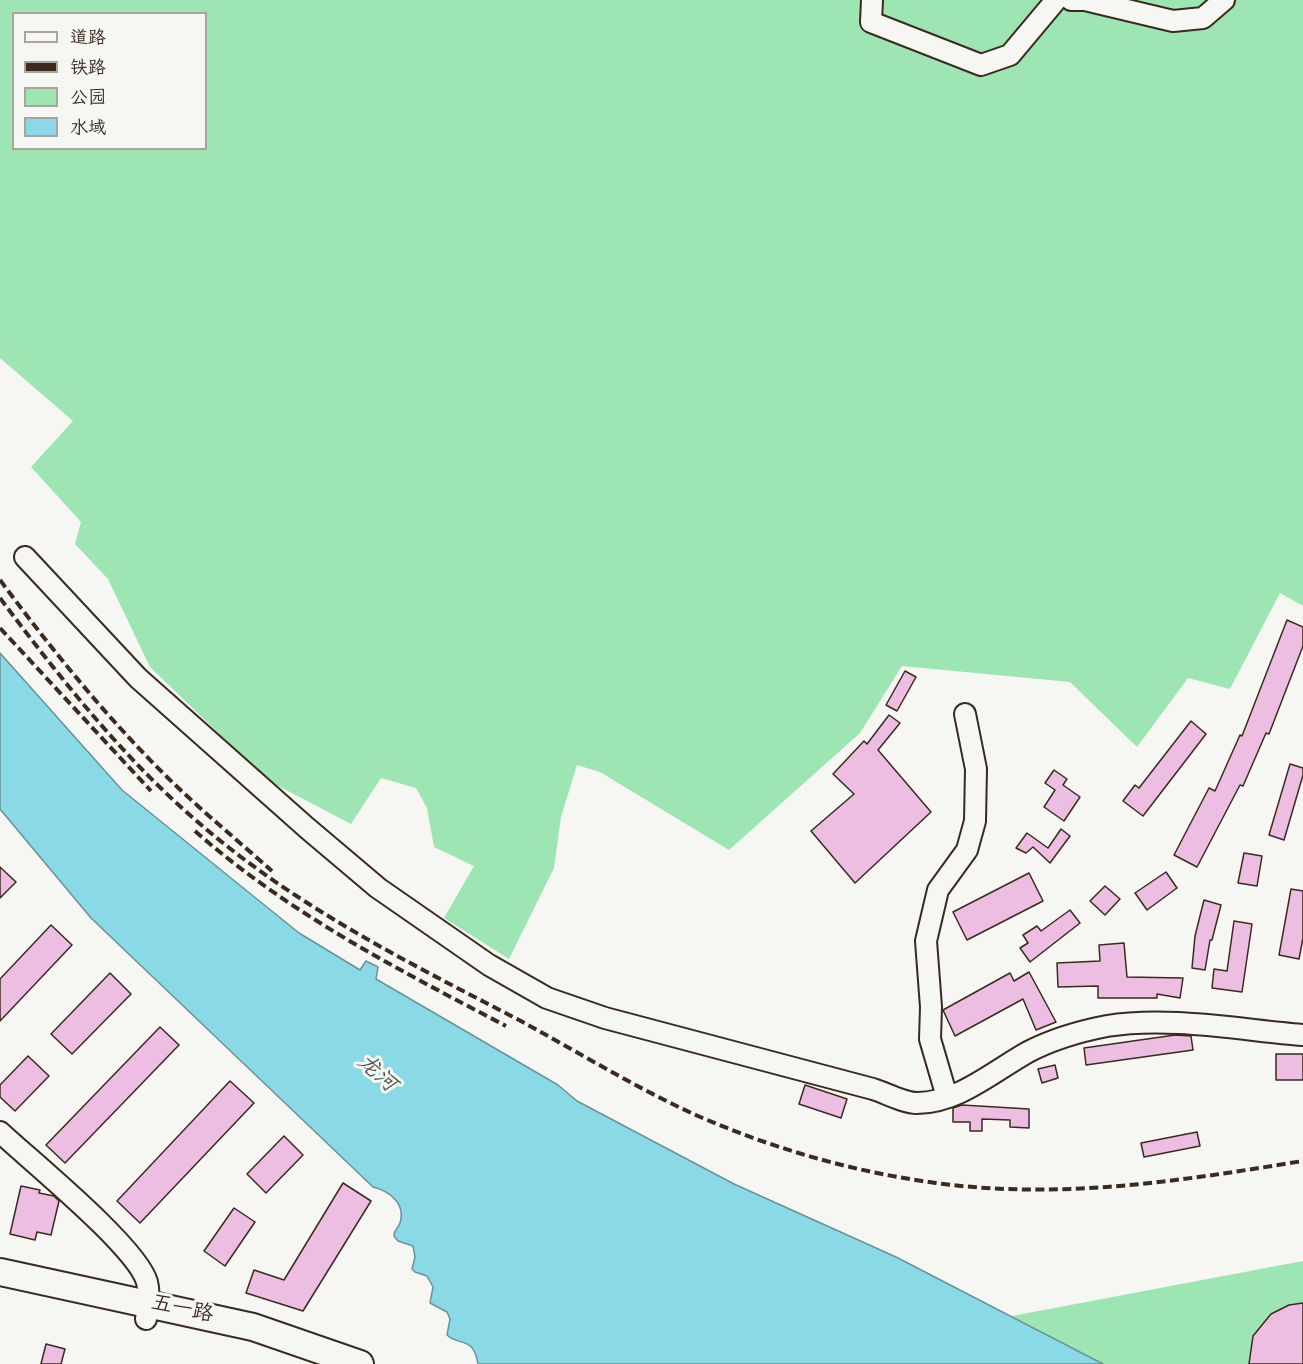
<!DOCTYPE html>
<meta charset="utf-8">
<style>
body{margin:0}
#map{position:relative;width:1303px;height:1364px;overflow:hidden;background:#f6f6f2;font-family:Mynerve,"LXGW WenKai TC",sans-serif}
canvas{display:block}
.legend{position:absolute;left:12px;top:12px;width:195px;height:138px;box-sizing:border-box;background:#f6f6f2;border:2px solid #aba49d;margin:0;padding:8px 10px;list-style:none;font-size:18px;color:#3b2a1e}
.legend li{display:flex;align-items:center;gap:12px;height:30px}
.legend b{width:30px;border:2px solid #aba49d}
</style>
<div id="map">
<canvas width="1303" height="1364"></canvas>
<ul class="legend">
<li><b style="height:8px;background:#f6f6f2"></b>道路</li>
<li><b style="height:8px;background:#3b2a1e"></b>铁路</li>
<li><b style="height:16px;background:#9de5b3"></b>公园</li>
<li><b style="height:16px;background:#89d9e6"></b>水域</li>
</ul>
</div>
<script>
const c = document.querySelector('canvas').getContext('2d');
c.lineJoin = 'round';
function fill(path, color) { c.fillStyle = color; c.fill(path, 'evenodd'); }
function trace(path, color, width, dash) { c.strokeStyle = color; c.lineWidth = width; c.lineCap = dash ? 'butt' : 'round'; c.setLineDash(dash || []); c.stroke(path); }
function drawText(font, color, halo, rows, align = 'center') {
  c.font = font + ' Mynerve,"LXGW WenKai TC",sans-serif'; c.lineWidth = 6; c.setLineDash([]); c.textBaseline = 'middle'; c.strokeStyle = halo; c.fillStyle = color; for (const [text, x, y, turn = 0] of rows) {
    c.save(); c.translate(x, y); c.rotate((+turn || 0) * Math.PI / 180); c.textAlign = isNaN(turn) ? turn : align; if (halo) c.strokeText(text, 0, 0); c.fillText(text, 0, 0); c.restore();
  }
}
fill(new Path2D(`
 M 0,0 L 1303,0 L 1303,606 L 1280,593 L 1230,689 L 1188,678 L 1137,747 L 1070,682 L 902,666 L 860,733 L 729,850 L 600,772 L 577,765 L 561,817 L 554,868 L 509,959 L 444,918 L 474,866 L 434,847 L 427,808 L 416,788 L 381,778 L 351,824 L 267,780 L 150,667 L 108,579 L 75,544 L 81,522 L 31,467 L 73,421 L 0,358 ZM 14,14 L 206,14 L 206,148 L 14,148 Z
 M 1303,1261 L 1303,1364 L 1103,1364 L 1012,1316 Z`), '#9de5b3');
const water = new Path2D(`
 M 0,653 L 122,790 L 299,933 L 360,970 L 366,961 L 378,967 L 376,979 L 558,1085 L 577,1101 L 734,1184 L 896,1257 L 1103,1364 L 478,1364 C 473,1335 460,1347 447,1335 L 450,1319 L 447,1312 L 430,1303 L 433,1287 L 427,1276 L 415,1272 L 412,1269 L 415,1257 L 413,1246 L 398,1241 L 394,1236 C 394,1229 398,1229 400,1223 C 406,1203 389,1191 373,1187 L 91,918 L 0,809 Z`);
fill(water, '#89d9e6');
trace(water, '#6a9396', 1.5);
const building = new Path2D(`
 M 1287,620 L 1303,627 L 1303,646 L 1269,734 L 1266,733 L 1243,786 L 1240,785 L 1197,867 L 1174,855 L 1209,788 L 1215,791 L 1240,735 L 1242,736 Z
 M 905,671 L 916,677 L 897,711 L 886,705 Z
 M 889,715 L 900,723 L 878,750 L 931,812 L 855,883 L 811,831 L 854,794 L 833,774 L 864,741 L 867,744 Z
 M 1191,721 L 1206,734 L 1143,816 L 1123,801 L 1135,785 L 1139,788 Z
 M 1290,764 L 1303,768 L 1303,775 L 1284,840 L 1269,835 Z
 M 1054,770 L 1067,779 L 1063,785 L 1080,797 L 1064,821 L 1044,807 L 1055,790 L 1045,783 Z
 M 1061,829 L 1070,836 L 1050,863 L 1033,847 L 1026,853 L 1016,848 L 1027,833 L 1048,848 Z
 M 1244,853 L 1262,856 L 1257,886 L 1238,883 Z
 M 0,867 L 16,882 L 0,898 Z
 M 1166,872 L 1177,888 L 1147,910 L 1135,893 Z
 M 1029,873 L 1043,901 L 967,940 L 953,912 Z
 M 1105,886 L 1120,899 L 1105,915 L 1090,901 Z
 M 1291,889 L 1303,891 L 1303,938 L 1299,959 L 1279,955 Z
 M 1204,900 L 1221,905 L 1212,940 L 1210,940 L 1205,970 L 1192,968 L 1195,936 Z
 M 1070,910 L 1080,923 L 1030,962 L 1020,948 L 1028,943 L 1023,935 L 1037,926 L 1041,931 Z
 M 1234,921 L 1252,924 L 1242,992 L 1212,988 L 1214,969 L 1227,971 Z
 M 51,925 L 72,945 L 0,1021 L 0,979 Z
 M 1124,943 L 1127,977 L 1183,978 L 1180,998 L 1157,994 L 1157,998 L 1098,998 L 1098,986 L 1058,987 L 1057,963 L 1100,961 L 1099,945 Z
 M 1029,972 L 1056,1022 L 1036,1030 L 1023,999 L 955,1036 L 943,1010 L 1010,973 L 1014,981 Z
 M 110,973 L 131,994 L 72,1054 L 51,1034 Z
 M 160,1027 L 179,1045 L 65,1163 L 46,1145 Z
 M 1175,1035 L 1191,1036 L 1193,1050 L 1086,1065 L 1084,1048 Z
 M 1276,1054 L 1303,1054 L 1303,1080 L 1276,1080 Z
 M 28,1056 L 49,1076 L 15,1111 L 0,1097 L 0,1085 Z
 M 1055,1065 L 1058,1078 L 1042,1083 L 1038,1069 Z
 M 230,1081 L 254,1103 L 140,1223 L 117,1201 Z
 M 805,1085 L 847,1099 L 841,1118 L 799,1104 Z
 M 962,1105 L 1029,1109 L 1029,1128 L 1010,1127 L 1010,1120 L 982,1119 L 982,1131 L 970,1131 L 970,1122 L 953,1122 L 953,1108 Z
 M 1197,1132 L 1200,1146 L 1144,1157 L 1141,1143 Z
 M 284,1136 L 303,1155 L 266,1193 L 247,1174 Z
 M 343,1183 L 371,1201 L 303,1311 L 246,1293 L 254,1270 L 284,1280 Z
 M 21,1186 L 40,1190 L 39,1193 L 54,1196 L 59,1201 L 51,1235 L 37,1232 L 35,1240 L 10,1234 Z
 M 234,1208 L 255,1222 L 225,1266 L 204,1251 Z
 M 1303,1303 L 1303,1364 L 1249,1364 L 1253,1336 L 1271,1314 L 1289,1305 Z
 M 46,1344 L 65,1349 L 61,1364 L 41,1364 Z`);
fill(building, '#edbee1');
trace(building, '#3b2a1e', 1.5);
const minor = new Path2D(`
 M 872,0 L 871,22 L 981,65 L 1010,55 L 1056,0
 M 1071,0 L 1085,0 L 1173,21 L 1203,18 L 1224,0
 M 25,557 L 138,678 L 307,828 L 378,888 L 489,965 L 547,998 L 605,1018 L 873,1089 C 886,1093 904,1103 917,1103 C 958,1103 994,1071 1028,1052 C 1051,1040 1081,1031 1107,1026 C 1168,1016 1241,1030 1303,1035
 M 947,1097 L 930,1039 L 931,1007 L 926,941 L 938,890 L 967,850 L 975,821 L 976,769 L 965,714
 M 0,1132 C 31,1161 137,1247 147,1282 C 150,1294 148,1307 146,1319`);
const major = new Path2D(`
 M 0,1272 L 253,1327 L 360,1364`);
trace(minor, '#3b2a1e', 24);
trace(major, '#3b2a1e', 30);
trace(minor, '#f6f6f2', 20);
trace(major, '#f6f6f2', 26);
trace(new Path2D(`
 M 0,580 C 52,650 107,718 169,779 C 202,811 237,840 272,871
 M 0,598 C 60,678 123,758 199,823 C 295,906 407,962 519,1020 C 578,1052 636,1088 698,1116 C 774,1149 854,1172 936,1183 C 1062,1200 1179,1181 1303,1161
 M 0,628 L 151,791
 M 195,831 C 288,913 397,969 506,1026`), '#3b2a1e', 4, [9, 4.5]);
drawText('21px', '#3b2a1e', '#f6f6f2', [
 ["五一路",182,1310,12]
]);
drawText('italic 22px', '#4e5650', '#f6f6f2', [
 ["龙河",376,1074,42]
]);
</script>
